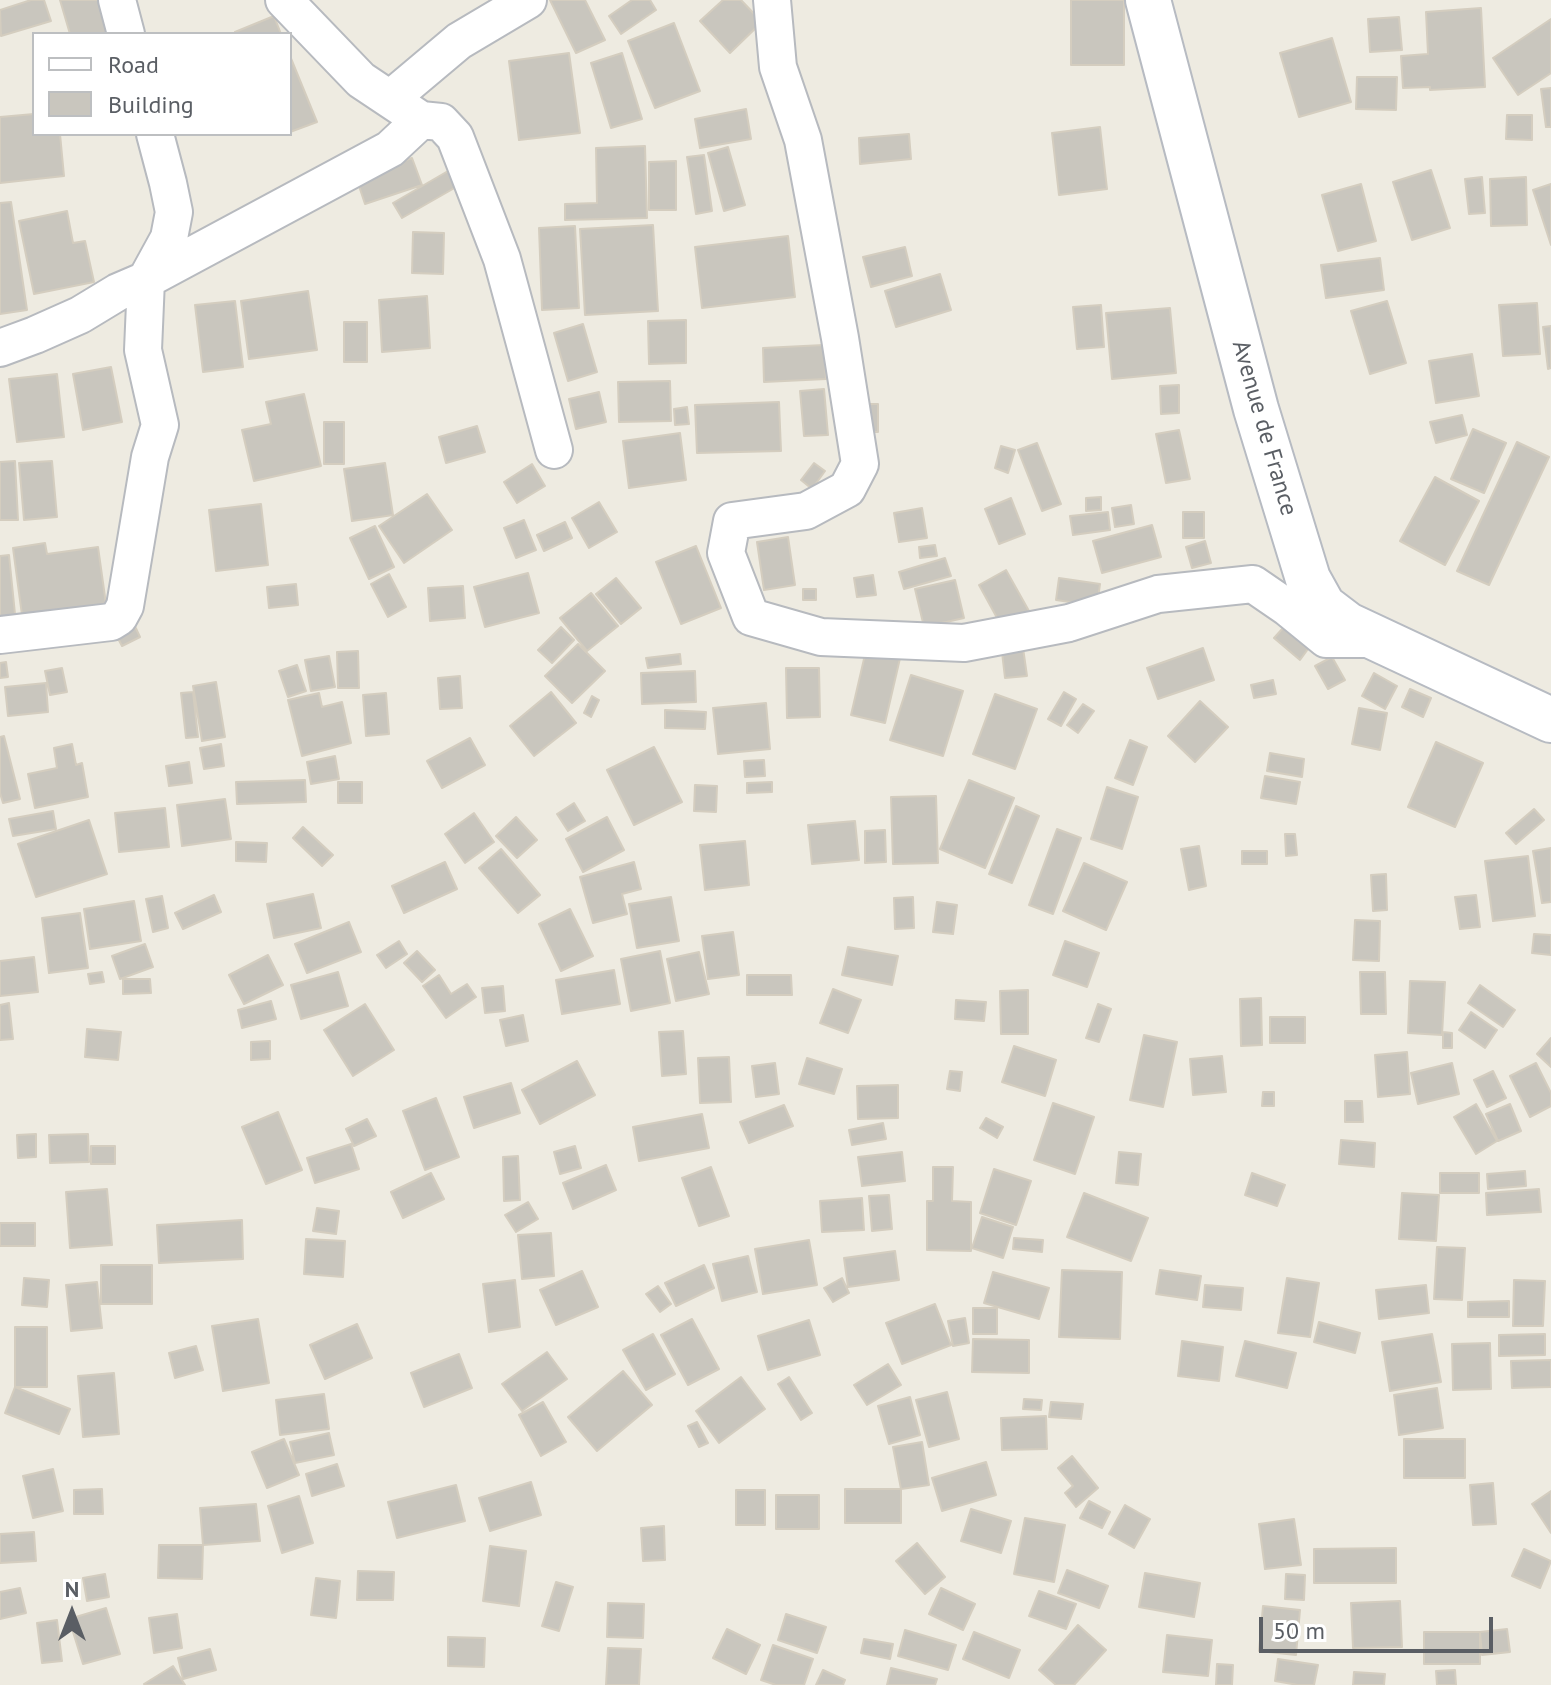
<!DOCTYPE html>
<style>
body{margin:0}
#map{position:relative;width:1551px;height:1685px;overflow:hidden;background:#eeebe1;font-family:"PT Sans",sans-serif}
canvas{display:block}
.legend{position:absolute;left:32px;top:32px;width:260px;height:104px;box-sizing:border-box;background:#fff;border:2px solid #bdbfc1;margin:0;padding:10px 14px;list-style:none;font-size:24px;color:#5a5e64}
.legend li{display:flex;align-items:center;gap:16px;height:40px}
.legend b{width:40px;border:2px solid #bdbfc1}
.north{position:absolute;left:32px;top:1573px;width:80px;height:80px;-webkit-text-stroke:6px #fff;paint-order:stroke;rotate:0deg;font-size:22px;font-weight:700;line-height:32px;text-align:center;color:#5a5e64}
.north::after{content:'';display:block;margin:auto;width:28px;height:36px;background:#5a5e64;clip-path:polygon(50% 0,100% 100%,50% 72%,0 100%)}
.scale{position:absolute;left:1259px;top:1617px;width:234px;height:36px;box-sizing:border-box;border:4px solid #5a5e64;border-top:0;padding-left:10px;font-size:24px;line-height:28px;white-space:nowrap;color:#5a5e64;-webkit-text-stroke:6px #fff;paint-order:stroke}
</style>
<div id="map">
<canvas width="1551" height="1685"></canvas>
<ul class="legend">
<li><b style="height:10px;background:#fff"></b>Road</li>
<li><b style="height:22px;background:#c9c6be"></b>Building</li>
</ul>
<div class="north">N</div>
<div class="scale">50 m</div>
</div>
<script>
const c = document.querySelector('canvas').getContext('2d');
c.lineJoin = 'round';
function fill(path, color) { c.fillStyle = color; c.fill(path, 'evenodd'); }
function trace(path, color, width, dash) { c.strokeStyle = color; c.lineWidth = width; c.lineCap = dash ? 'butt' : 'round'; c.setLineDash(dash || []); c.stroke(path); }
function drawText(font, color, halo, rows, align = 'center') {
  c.font = font + ' "PT Sans",sans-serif'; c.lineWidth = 8; c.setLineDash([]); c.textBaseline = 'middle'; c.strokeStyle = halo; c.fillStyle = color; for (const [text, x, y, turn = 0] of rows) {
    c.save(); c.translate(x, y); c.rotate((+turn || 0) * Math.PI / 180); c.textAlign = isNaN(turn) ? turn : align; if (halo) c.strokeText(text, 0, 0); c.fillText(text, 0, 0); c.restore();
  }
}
const building = new Path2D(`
 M 31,0 L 44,0 L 51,21 L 1,36 L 0,10 Z
 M 60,0 L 103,0 L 113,34 L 70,34 Z
 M 550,0 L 585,0 L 605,40 L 576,53 Z
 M 632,0 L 650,0 L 656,10 L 621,34 L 609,16 Z
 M 723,0 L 741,0 L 762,22 L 730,53 L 700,21 Z
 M 1071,0 L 1124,0 L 1124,65 L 1071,65 Z
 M 1481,8 L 1485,87 L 1430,90 L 1430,87 L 1403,88 L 1401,56 L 1428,54 L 1426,12 Z
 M 274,16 L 281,34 L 236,34 L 235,32 Z
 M 1399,17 L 1402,50 L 1370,52 L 1368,19 Z
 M 1551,19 L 1551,73 L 1518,95 L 1493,58 Z
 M 674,23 L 700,91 L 655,108 L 628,41 Z
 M 1332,38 L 1351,102 L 1299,117 L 1280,53 Z
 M 569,53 L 580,133 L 519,140 L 509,61 Z
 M 622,53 L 642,119 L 611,128 L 591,63 Z
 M 290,56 L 317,122 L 290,132 Z
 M 1357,77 L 1397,77 L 1396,110 L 1356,109 Z
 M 1551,88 L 1551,127 L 1546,127 L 1541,89 Z
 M 746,109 L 751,139 L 700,148 L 695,119 Z
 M 34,114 L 34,134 L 60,134 L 64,176 L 0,183 L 0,117 Z
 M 1507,115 L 1532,115 L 1532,140 L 1506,139 Z
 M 1100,127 L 1107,189 L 1059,195 L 1052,133 Z
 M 909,134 L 911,159 L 860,164 L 859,138 Z
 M 645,146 L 647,218 L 565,220 L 565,204 L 597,203 L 596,148 Z
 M 728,147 L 745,205 L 724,211 L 708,153 Z
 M 704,155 L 712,211 L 696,214 L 687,157 Z
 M 412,158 L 422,185 L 365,204 L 356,177 Z
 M 676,161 L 676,210 L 649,210 L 649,162 Z
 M 1431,170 L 1450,228 L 1412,240 L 1393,182 Z
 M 448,171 L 458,186 L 402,218 L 393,203 Z
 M 1482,177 L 1485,213 L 1469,214 L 1465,179 Z
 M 1526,177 L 1527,225 L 1491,226 L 1490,179 Z
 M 1361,184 L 1376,241 L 1338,251 L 1322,195 Z
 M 1551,184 L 1551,245 L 1533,190 Z
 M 11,202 L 27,310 L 0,314 L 0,203 Z
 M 67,211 L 73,243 L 85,241 L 94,282 L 34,294 L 19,221 Z
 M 653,225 L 658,311 L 585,315 L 580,229 Z
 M 575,226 L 579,308 L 542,310 L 539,228 Z
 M 413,232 L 444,233 L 443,274 L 412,273 Z
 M 788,236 L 795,297 L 702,308 L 695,247 Z
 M 905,247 L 912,276 L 871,287 L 863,257 Z
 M 1380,258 L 1384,290 L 1326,298 L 1321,265 Z
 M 940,274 L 951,310 L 896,327 L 885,291 Z
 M 308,291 L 317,350 L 249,359 L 241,301 Z
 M 427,296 L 430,348 L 382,352 L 379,300 Z
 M 235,301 L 243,367 L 203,372 L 195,305 Z
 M 1387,301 L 1406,363 L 1370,374 L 1351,311 Z
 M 1537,303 L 1540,354 L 1503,356 L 1499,305 Z
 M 1101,305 L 1104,347 L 1077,349 L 1073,307 Z
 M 1170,308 L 1176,373 L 1112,379 L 1106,313 Z
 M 686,320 L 686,363 L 649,364 L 648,321 Z
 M 344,322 L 367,322 L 367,362 L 344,362 Z
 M 583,324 L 597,372 L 568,381 L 554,333 Z
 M 1551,326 L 1551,368 L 1548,369 L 1543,327 Z
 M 824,345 L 826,379 L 764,382 L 763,348 Z
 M 1472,354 L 1479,396 L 1436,403 L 1429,361 Z
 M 111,367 L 122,422 L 83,430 L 73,374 Z
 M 57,374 L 64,437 L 17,442 L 9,379 Z
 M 670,381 L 671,421 L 619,422 L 618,382 Z
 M 1179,385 L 1179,413 L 1161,414 L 1160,386 Z
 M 824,389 L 828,435 L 804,436 L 800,391 Z
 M 599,392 L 606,422 L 576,429 L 569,399 Z
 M 304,394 L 321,466 L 254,481 L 242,430 L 271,424 L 266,402 Z
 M 779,402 L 781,451 L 697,453 L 695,405 Z
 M 865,404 L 878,404 L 878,432 L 865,432 Z
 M 687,407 L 689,424 L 675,425 L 674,409 Z
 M 1462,415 L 1467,435 L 1436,443 L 1430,422 Z
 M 324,422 L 344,422 L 344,464 L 324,464 Z
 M 477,426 L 485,452 L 446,463 L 439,437 Z
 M 1473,429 L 1506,443 L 1484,493 L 1451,479 Z
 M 1179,430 L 1190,479 L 1166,483 L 1156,434 Z
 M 680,433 L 686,480 L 629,488 L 623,441 Z
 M 1517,442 L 1549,457 L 1489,585 L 1457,571 Z
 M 1037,443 L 1061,504 L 1042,511 L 1018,450 Z
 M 1001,446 L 1015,450 L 1008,473 L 995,468 Z
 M 15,461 L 18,520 L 0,520 L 0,462 Z
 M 52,461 L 57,517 L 24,520 L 19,463 Z
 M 385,463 L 393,515 L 352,521 L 344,469 Z
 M 814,463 L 825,471 L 812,489 L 801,480 Z
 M 532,464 L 545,486 L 517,503 L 504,482 Z
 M 1435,477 L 1479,501 L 1445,565 L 1400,541 Z
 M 427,494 L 452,530 L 404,563 L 379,526 Z
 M 1101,497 L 1101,510 L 1086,511 L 1086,498 Z
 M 1011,498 L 1025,534 L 999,544 L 985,509 Z
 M 599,502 L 617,532 L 589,548 L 572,518 Z
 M 261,504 L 268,565 L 216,571 L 209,510 Z
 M 1131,505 L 1134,524 L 1115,527 L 1112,508 Z
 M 922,508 L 927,538 L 899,542 L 894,513 Z
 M 1108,512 L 1110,530 L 1073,535 L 1070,516 Z
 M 1183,512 L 1204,512 L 1204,538 L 1183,538 Z
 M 524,520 L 536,550 L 516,558 L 504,528 Z
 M 565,522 L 572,538 L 544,551 L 537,535 Z
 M 1152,525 L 1161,557 L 1102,573 L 1093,541 Z
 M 375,526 L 394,567 L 369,579 L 350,538 Z
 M 788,537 L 795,585 L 764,590 L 757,542 Z
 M 1205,541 L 1211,563 L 1192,568 L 1186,547 Z
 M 45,543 L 47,554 L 98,547 L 106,604 L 22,615 L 13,548 Z
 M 935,545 L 937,556 L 920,558 L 919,547 Z
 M 696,546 L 721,608 L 681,624 L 656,562 Z
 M 9,555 L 15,614 L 0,616 L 0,556 Z
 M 945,558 L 951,576 L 904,589 L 899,572 Z
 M 1006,570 L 1029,611 L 1002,627 L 979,585 Z
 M 528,573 L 539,613 L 485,627 L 474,587 Z
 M 389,574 L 406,607 L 388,617 L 371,584 Z
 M 873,575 L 876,595 L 857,597 L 854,578 Z
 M 616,578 L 641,608 L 621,624 L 596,594 Z
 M 1059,578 L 1100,584 L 1097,606 L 1056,600 Z
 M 955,580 L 964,618 L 924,627 L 915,589 Z
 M 296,584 L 298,605 L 269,608 L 267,587 Z
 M 463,586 L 465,618 L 430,621 L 428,588 Z
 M 803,589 L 816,589 L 816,600 L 803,600 Z
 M 591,593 L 618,626 L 587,651 L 560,618 Z
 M 133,622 L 140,637 L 122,646 L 114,631 Z
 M 561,627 L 574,640 L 552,663 L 538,650 Z
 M 1283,628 L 1308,649 L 1300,660 L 1274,638 Z
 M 1022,641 L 1027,676 L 1005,678 L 1001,644 Z
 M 578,644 L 605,671 L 572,703 L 545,676 Z
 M 867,646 L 901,654 L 885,723 L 851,715 Z
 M 1203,648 L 1214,680 L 1158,699 L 1147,668 Z
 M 358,651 L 359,688 L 338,688 L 337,652 Z
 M 680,654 L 681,664 L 648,668 L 646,658 Z
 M 329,656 L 335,687 L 311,691 L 305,660 Z
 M 1332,657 L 1345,680 L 1328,689 L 1315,666 Z
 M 6,662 L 8,677 L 0,678 L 0,663 Z
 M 297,665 L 306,691 L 288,697 L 279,671 Z
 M 62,668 L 67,692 L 50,695 L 45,671 Z
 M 786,668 L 819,668 L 820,717 L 787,718 Z
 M 695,671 L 696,702 L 642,704 L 641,673 Z
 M 1374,673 L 1397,686 L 1385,709 L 1362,696 Z
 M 911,675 L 963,691 L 943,756 L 890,740 Z
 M 460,676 L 462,708 L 440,709 L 438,678 Z
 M 1273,680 L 1276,694 L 1254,698 L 1251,685 Z
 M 216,682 L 225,737 L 202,741 L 193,686 Z
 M 46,683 L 48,712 L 8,716 L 5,687 Z
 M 1410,689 L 1431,698 L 1423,717 L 1402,707 Z
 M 193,692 L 198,737 L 186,738 L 181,693 Z
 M 551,692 L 576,723 L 534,756 L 510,726 Z
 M 1064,692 L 1076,699 L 1061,726 L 1048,719 Z
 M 319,693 L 322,707 L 342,702 L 351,743 L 302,756 L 288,700 Z
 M 386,693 L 389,734 L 366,736 L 363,695 Z
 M 995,694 L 1037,709 L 1015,769 L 973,754 Z
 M 592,696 L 599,700 L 591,717 L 584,713 Z
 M 1200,701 L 1228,727 L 1195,762 L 1168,736 Z
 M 766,703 L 770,749 L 718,754 L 713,708 Z
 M 1083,704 L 1094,711 L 1078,733 L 1067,725 Z
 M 1359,708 L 1387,713 L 1380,750 L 1352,744 Z
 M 665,710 L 706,712 L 705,729 L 665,728 Z
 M 4,736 L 20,799 L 3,803 L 0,793 L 0,737 Z
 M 470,738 L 485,765 L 442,788 L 427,761 Z
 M 1130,740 L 1147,747 L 1133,785 L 1115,778 Z
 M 1436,742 L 1483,763 L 1455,827 L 1408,807 Z
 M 72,744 L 76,765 L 82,763 L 88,797 L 35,808 L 28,774 L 57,768 L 54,748 Z
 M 221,744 L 224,766 L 204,769 L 200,748 Z
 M 654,747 L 682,802 L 634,825 L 607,770 Z
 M 1270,753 L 1304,759 L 1302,777 L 1267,771 Z
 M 335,756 L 339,779 L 311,784 L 307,762 Z
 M 764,760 L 765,776 L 745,777 L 744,761 Z
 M 189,762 L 192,783 L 169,786 L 166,766 Z
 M 1265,776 L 1300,782 L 1296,804 L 1261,798 Z
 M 305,780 L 306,802 L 237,804 L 236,782 Z
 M 969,780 L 1014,798 L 985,868 L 940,849 Z
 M 338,782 L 362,782 L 362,803 L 338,803 Z
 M 772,782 L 772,792 L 747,793 L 747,783 Z
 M 695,785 L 717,786 L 716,812 L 694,811 Z
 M 1107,787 L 1138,797 L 1122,849 L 1091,839 Z
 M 936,796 L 938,863 L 893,864 L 891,797 Z
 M 225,799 L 231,839 L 182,846 L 177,805 Z
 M 574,803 L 585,821 L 568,831 L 557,814 Z
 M 1016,806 L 1039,816 L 1012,883 L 989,874 Z
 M 165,808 L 169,847 L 119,852 L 115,813 Z
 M 1534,809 L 1544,820 L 1516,844 L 1506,833 Z
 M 53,811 L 56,829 L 13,836 L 9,819 Z
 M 474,813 L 494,842 L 465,863 L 445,834 Z
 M 516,817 L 537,840 L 517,858 L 496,836 Z
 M 607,817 L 624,850 L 583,872 L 566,839 Z
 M 89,820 L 107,874 L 36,897 L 18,844 Z
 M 855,821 L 859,860 L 812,864 L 808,825 Z
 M 303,827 L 333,855 L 322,866 L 293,838 Z
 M 1057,829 L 1081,838 L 1053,914 L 1029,905 Z
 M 885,830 L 886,862 L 865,863 L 865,831 Z
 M 1285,834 L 1295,834 L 1297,855 L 1286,856 Z
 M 745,841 L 749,885 L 705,890 L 700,845 Z
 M 236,842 L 267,843 L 266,862 L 236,861 Z
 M 1199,846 L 1206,886 L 1189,890 L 1181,849 Z
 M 1551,848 L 1551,902 L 1542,903 L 1533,851 Z
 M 501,849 L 540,895 L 518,913 L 479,868 Z
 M 1242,851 L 1267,851 L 1267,864 L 1242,864 Z
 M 1528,856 L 1535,916 L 1493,921 L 1485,861 Z
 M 445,862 L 457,889 L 404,913 L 392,886 Z
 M 634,862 L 641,889 L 622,894 L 627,914 L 593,923 L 580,877 Z
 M 1084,863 L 1127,882 L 1106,930 L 1063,911 Z
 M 1386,874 L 1387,910 L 1373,911 L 1371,875 Z
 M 313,894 L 321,928 L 274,938 L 267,904 Z
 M 214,895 L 221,912 L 183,929 L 175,913 Z
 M 1476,895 L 1480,927 L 1460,929 L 1455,897 Z
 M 162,896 L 168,928 L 153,932 L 146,899 Z
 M 671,897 L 679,941 L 637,948 L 629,904 Z
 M 913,897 L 914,928 L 895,929 L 894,898 Z
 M 134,901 L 141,941 L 90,949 L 84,909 Z
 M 937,902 L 957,905 L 953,934 L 933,932 Z
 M 570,909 L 593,956 L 561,971 L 539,924 Z
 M 80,913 L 88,968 L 49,973 L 42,918 Z
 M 1355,920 L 1380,921 L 1379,961 L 1353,960 Z
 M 349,922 L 361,952 L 307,973 L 295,944 Z
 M 733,932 L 739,975 L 708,979 L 702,936 Z
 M 1534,934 L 1551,935 L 1551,955 L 1532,953 Z
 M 399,941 L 407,954 L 386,968 L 377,955 Z
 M 1065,941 L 1099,953 L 1087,987 L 1053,975 Z
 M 145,944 L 153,967 L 120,979 L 112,956 Z
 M 848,947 L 898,956 L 892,985 L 842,975 Z
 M 417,951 L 435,970 L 422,982 L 404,963 Z
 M 660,951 L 670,1003 L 631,1011 L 621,959 Z
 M 699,952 L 709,994 L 676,1001 L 667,959 Z
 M 268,955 L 283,985 L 244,1004 L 229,975 Z
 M 34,957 L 38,992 L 0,996 L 0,961 Z
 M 614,970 L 620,1004 L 562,1014 L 556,980 Z
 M 102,972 L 104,982 L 90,984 L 88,974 Z
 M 338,972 L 348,1006 L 301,1019 L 291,985 Z
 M 1360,972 L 1385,972 L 1386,1014 L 1361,1014 Z
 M 439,975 L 451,994 L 467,984 L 476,997 L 446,1018 L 423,986 Z
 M 747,975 L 791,975 L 792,995 L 747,995 Z
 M 123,979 L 150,979 L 151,993 L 123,994 Z
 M 1410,981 L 1445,982 L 1442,1035 L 1408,1033 Z
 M 1480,985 L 1515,1010 L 1503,1027 L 1468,1003 Z
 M 503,986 L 505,1011 L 485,1013 L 482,988 Z
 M 833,989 L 861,1000 L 848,1033 L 820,1023 Z
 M 1028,990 L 1028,1034 L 1001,1034 L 1000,991 Z
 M 1261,998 L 1262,1045 L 1241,1046 L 1240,999 Z
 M 956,1000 L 986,1002 L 984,1021 L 955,1019 Z
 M 271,1001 L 276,1019 L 242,1028 L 238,1010 Z
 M 9,1003 L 13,1039 L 0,1040 L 0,1005 Z
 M 365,1004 L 394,1050 L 353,1076 L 324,1030 Z
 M 1098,1004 L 1111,1009 L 1099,1042 L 1086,1038 Z
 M 1471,1012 L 1497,1030 L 1485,1048 L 1459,1030 Z
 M 523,1015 L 528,1041 L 506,1046 L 500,1020 Z
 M 1270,1017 L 1305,1017 L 1305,1043 L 1270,1043 Z
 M 87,1029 L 121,1032 L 118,1060 L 85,1057 Z
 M 683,1031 L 686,1074 L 662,1076 L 659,1032 Z
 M 1443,1032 L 1452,1033 L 1452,1048 L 1443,1048 Z
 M 1144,1035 L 1177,1042 L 1163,1107 L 1130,1100 Z
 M 1551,1038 L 1551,1067 L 1537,1054 Z
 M 270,1041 L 270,1059 L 251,1060 L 251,1042 Z
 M 1014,1046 L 1056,1060 L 1045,1096 L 1002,1082 Z
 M 1407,1052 L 1410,1094 L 1378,1097 L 1375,1055 Z
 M 1222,1056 L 1226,1092 L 1193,1095 L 1190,1059 Z
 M 729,1057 L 731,1102 L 700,1103 L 698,1058 Z
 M 807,1058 L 842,1069 L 834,1094 L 799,1084 Z
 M 577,1061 L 595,1095 L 540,1124 L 522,1090 Z
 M 775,1063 L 779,1094 L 756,1097 L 752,1066 Z
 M 1452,1063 L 1459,1094 L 1418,1104 L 1411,1073 Z
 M 1536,1063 L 1551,1093 L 1551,1106 L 1530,1117 L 1510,1076 Z
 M 950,1071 L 962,1072 L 960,1091 L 947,1089 Z
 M 1493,1071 L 1506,1098 L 1487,1107 L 1474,1080 Z
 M 511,1083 L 520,1113 L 474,1128 L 464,1097 Z
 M 898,1085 L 898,1118 L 858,1119 L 857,1086 Z
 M 1263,1092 L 1274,1092 L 1274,1106 L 1262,1106 Z
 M 436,1098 L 459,1157 L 425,1170 L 403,1111 Z
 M 1345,1101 L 1362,1101 L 1363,1122 L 1345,1122 Z
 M 1053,1103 L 1094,1117 L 1075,1174 L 1034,1160 Z
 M 1476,1104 L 1497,1141 L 1476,1154 L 1454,1117 Z
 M 1510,1104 L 1521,1131 L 1498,1141 L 1486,1114 Z
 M 784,1105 L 793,1126 L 749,1143 L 740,1122 Z
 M 278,1112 L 302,1170 L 266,1184 L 242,1127 Z
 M 702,1114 L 709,1148 L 639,1161 L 633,1127 Z
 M 986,1118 L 1003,1127 L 997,1138 L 980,1128 Z
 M 367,1119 L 376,1136 L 354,1146 L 346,1129 Z
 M 883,1123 L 886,1139 L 852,1145 L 849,1130 Z
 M 36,1134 L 36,1157 L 18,1158 L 17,1135 Z
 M 88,1134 L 89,1162 L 50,1163 L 49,1135 Z
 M 1341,1140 L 1375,1143 L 1374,1167 L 1339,1164 Z
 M 351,1144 L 359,1169 L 315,1183 L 307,1158 Z
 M 91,1146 L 115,1146 L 115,1164 L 91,1164 Z
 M 575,1146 L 581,1168 L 560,1174 L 554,1152 Z
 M 902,1152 L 905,1181 L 862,1186 L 858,1157 Z
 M 1119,1152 L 1141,1154 L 1138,1185 L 1116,1183 Z
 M 518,1156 L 520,1200 L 504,1201 L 503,1157 Z
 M 606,1165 L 616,1190 L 573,1209 L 563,1183 Z
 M 711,1167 L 729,1216 L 699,1226 L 682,1178 Z
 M 933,1167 L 953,1167 L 952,1201 L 971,1202 L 971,1251 L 927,1250 L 927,1201 L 933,1201 Z
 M 994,1169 L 1031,1181 L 1016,1225 L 980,1213 Z
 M 1525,1171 L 1526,1186 L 1488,1189 L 1487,1174 Z
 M 431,1173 L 444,1199 L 403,1218 L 391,1192 Z
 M 1252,1173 L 1285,1185 L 1277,1206 L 1245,1195 Z
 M 1440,1173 L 1479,1173 L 1479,1193 L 1440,1193 Z
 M 107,1189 L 112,1245 L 70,1248 L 66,1192 Z
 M 1539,1189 L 1541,1212 L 1487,1215 L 1486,1193 Z
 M 1084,1193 L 1148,1218 L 1131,1261 L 1067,1237 Z
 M 1402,1193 L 1439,1195 L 1436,1241 L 1399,1239 Z
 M 889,1195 L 892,1229 L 872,1231 L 869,1196 Z
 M 862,1198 L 864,1230 L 822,1232 L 820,1201 Z
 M 528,1202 L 538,1219 L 516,1232 L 505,1215 Z
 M 317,1208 L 339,1211 L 336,1234 L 313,1231 Z
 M 982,1217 L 1013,1227 L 1003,1258 L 972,1248 Z
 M 242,1220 L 243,1259 L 159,1263 L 157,1225 Z
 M 0,1223 L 35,1223 L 35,1246 L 0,1246 Z
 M 551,1233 L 554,1276 L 522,1279 L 518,1235 Z
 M 1014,1238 L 1043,1240 L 1042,1252 L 1013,1249 Z
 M 306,1239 L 345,1241 L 343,1277 L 304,1274 Z
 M 809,1240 L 817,1285 L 763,1294 L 755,1249 Z
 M 1437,1247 L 1465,1248 L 1462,1300 L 1434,1299 Z
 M 895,1251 L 899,1280 L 848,1287 L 844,1258 Z
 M 748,1256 L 757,1292 L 722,1301 L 713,1264 Z
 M 101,1265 L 152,1265 L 152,1304 L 101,1304 Z
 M 704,1265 L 714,1288 L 676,1306 L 665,1283 Z
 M 1062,1270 L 1122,1272 L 1120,1339 L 1059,1337 Z
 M 1160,1270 L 1201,1276 L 1197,1300 L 1156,1294 Z
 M 582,1271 L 598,1307 L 556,1325 L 540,1290 Z
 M 993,1272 L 1049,1288 L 1039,1319 L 984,1303 Z
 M 24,1278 L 49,1280 L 47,1307 L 22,1305 Z
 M 842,1278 L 849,1293 L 833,1302 L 824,1288 Z
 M 1287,1278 L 1319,1283 L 1310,1337 L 1278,1333 Z
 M 515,1280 L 520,1327 L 489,1332 L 483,1284 Z
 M 1514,1280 L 1545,1281 L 1543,1326 L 1513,1326 Z
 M 97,1282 L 102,1328 L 71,1331 L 66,1285 Z
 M 1205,1285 L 1243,1288 L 1241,1310 L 1203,1307 Z
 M 1426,1285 L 1429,1313 L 1379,1319 L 1376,1290 Z
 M 658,1286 L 671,1304 L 660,1312 L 646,1294 Z
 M 1509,1301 L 1509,1317 L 1468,1317 L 1468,1302 Z
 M 935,1304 L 951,1345 L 902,1364 L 886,1323 Z
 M 973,1308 L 997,1308 L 997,1334 L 973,1334 Z
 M 965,1318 L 969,1343 L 953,1346 L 948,1321 Z
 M 258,1319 L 269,1383 L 223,1391 L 212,1326 Z
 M 692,1319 L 719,1369 L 688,1385 L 661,1335 Z
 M 809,1320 L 820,1355 L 768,1370 L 758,1336 Z
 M 1319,1322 L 1360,1333 L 1355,1353 L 1314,1342 Z
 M 357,1324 L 372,1358 L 325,1379 L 310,1345 Z
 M 15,1327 L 47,1327 L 47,1387 L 15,1387 Z
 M 653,1334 L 675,1374 L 646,1390 L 623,1350 Z
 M 1432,1334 L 1441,1382 L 1390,1391 L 1382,1342 Z
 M 1545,1334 L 1545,1355 L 1499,1356 L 1499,1335 Z
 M 973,1339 L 1029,1340 L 1029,1373 L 972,1372 Z
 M 1182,1341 L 1223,1347 L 1219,1381 L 1178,1376 Z
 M 1245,1341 L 1296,1353 L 1287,1388 L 1236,1376 Z
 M 1490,1343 L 1491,1389 L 1453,1390 L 1452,1344 Z
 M 196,1346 L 203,1370 L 175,1378 L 169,1353 Z
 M 547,1352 L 567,1379 L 522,1411 L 502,1384 Z
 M 459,1354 L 472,1388 L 424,1407 L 411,1373 Z
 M 1551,1360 L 1551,1387 L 1512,1388 L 1511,1361 Z
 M 888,1364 L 901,1385 L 867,1405 L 854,1385 Z
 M 623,1371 L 652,1405 L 597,1451 L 568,1417 Z
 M 114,1373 L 119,1434 L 83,1437 L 78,1376 Z
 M 741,1377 L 765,1409 L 719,1443 L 696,1411 Z
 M 789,1377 L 812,1413 L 801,1420 L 778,1384 Z
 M 15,1387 L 70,1409 L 59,1434 L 5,1413 Z
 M 1437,1388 L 1443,1428 L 1399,1435 L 1394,1395 Z
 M 947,1392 L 959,1439 L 929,1447 L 916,1400 Z
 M 324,1394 L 329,1429 L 280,1435 L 276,1400 Z
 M 910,1397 L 920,1435 L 889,1444 L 878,1406 Z
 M 1024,1399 L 1042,1400 L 1041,1410 L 1023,1409 Z
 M 543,1402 L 566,1442 L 541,1456 L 519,1415 Z
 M 1051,1402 L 1083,1404 L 1081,1419 L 1049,1417 Z
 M 1046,1416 L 1047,1449 L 1002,1450 L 1001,1418 Z
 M 697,1422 L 708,1443 L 699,1447 L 688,1426 Z
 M 329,1433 L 334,1455 L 295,1463 L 290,1442 Z
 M 284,1439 L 299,1475 L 267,1488 L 252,1452 Z
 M 1404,1439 L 1465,1439 L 1465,1478 L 1404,1478 Z
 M 922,1442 L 929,1485 L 901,1489 L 893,1447 Z
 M 1072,1456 L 1098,1488 L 1076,1507 L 1065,1493 L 1073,1486 L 1058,1468 Z
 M 986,1462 L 996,1495 L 942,1511 L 932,1478 Z
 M 337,1464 L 344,1486 L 312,1496 L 306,1474 Z
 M 53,1469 L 63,1511 L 33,1518 L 23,1476 Z
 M 531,1482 L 541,1515 L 490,1531 L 479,1498 Z
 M 1493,1483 L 1496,1524 L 1473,1525 L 1470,1485 Z
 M 456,1485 L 465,1521 L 397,1538 L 388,1502 Z
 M 102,1489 L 103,1514 L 74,1514 L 74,1490 Z
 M 845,1489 L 901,1489 L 901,1523 L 845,1523 Z
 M 736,1490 L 765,1490 L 765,1525 L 736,1525 Z
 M 1551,1491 L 1551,1533 L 1532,1504 Z
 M 776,1495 L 819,1495 L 819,1529 L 776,1529 Z
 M 299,1496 L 313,1543 L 282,1553 L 268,1506 Z
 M 1089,1501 L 1110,1512 L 1102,1528 L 1080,1518 Z
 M 256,1504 L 260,1541 L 203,1545 L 200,1508 Z
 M 1125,1505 L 1150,1519 L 1134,1548 L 1109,1534 Z
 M 971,1509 L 1011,1521 L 1001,1553 L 961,1541 Z
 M 1025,1518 L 1065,1525 L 1054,1582 L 1014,1574 Z
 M 1294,1519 L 1301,1565 L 1265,1569 L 1259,1524 Z
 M 664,1526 L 665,1560 L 643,1561 L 641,1528 Z
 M 34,1532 L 36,1561 L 0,1563 L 0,1534 Z
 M 917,1543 L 945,1577 L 925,1594 L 896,1561 Z
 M 159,1545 L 203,1545 L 202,1579 L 158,1578 Z
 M 490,1546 L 526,1551 L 519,1606 L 483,1601 Z
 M 1396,1548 L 1396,1583 L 1314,1583 L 1314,1549 Z
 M 1524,1549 L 1551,1561 L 1540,1588 L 1512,1576 Z
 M 1067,1570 L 1108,1586 L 1099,1608 L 1058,1593 Z
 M 358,1571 L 394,1572 L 393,1600 L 357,1600 Z
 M 1145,1573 L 1200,1583 L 1194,1617 L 1139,1607 Z
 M 105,1574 L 109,1597 L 87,1601 L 83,1578 Z
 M 1286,1574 L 1305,1575 L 1304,1600 L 1285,1599 Z
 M 316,1578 L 340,1581 L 336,1618 L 311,1615 Z
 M 556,1582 L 573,1587 L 559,1631 L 542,1626 Z
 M 20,1588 L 26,1613 L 0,1619 L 0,1592 Z
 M 941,1588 L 975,1604 L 963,1630 L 929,1614 Z
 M 1039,1591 L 1076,1604 L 1066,1629 L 1029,1616 Z
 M 1400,1601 L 1402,1647 L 1353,1648 L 1351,1603 Z
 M 608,1603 L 644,1604 L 643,1638 L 607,1637 Z
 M 1263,1606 L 1300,1610 L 1296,1655 L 1259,1651 Z
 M 106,1608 L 120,1654 L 83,1664 L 69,1619 Z
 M 177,1614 L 182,1648 L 154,1653 L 149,1618 Z
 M 786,1614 L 826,1627 L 817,1653 L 778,1640 Z
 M 57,1620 L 62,1661 L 42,1663 L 37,1623 Z
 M 1078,1625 L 1106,1650 L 1074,1685 L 1056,1685 L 1039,1670 Z
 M 727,1629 L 760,1645 L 746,1674 L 713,1658 Z
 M 1507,1629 L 1510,1652 L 1482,1655 L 1480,1632 Z
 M 905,1630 L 956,1645 L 948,1670 L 898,1656 Z
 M 974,1632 L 1020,1650 L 1009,1678 L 963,1659 Z
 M 1424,1632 L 1480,1632 L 1480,1664 L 1424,1664 Z
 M 1167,1635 L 1212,1640 L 1208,1676 L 1163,1672 Z
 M 448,1637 L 485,1638 L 484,1667 L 448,1666 Z
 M 864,1639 L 893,1644 L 890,1659 L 861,1653 Z
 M 773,1645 L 813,1659 L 804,1685 L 776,1685 L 761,1680 Z
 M 608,1648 L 641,1649 L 639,1685 L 606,1685 Z
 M 210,1649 L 216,1670 L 183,1679 L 178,1658 Z
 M 1278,1659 L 1318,1665 L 1314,1685 L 1298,1685 L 1275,1681 Z
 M 1217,1664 L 1233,1665 L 1232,1685 L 1216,1685 Z
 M 173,1666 L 185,1685 L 145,1685 L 144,1684 Z
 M 891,1668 L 937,1679 L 935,1685 L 887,1685 Z
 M 823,1670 L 845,1680 L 843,1685 L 816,1685 Z
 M 1455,1670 L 1456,1685 L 1437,1685 L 1436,1671 Z
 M 1354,1672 L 1385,1674 L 1384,1685 L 1353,1685 Z`);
fill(building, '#c9c6be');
trace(building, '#d4cdbf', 2);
const street = new Path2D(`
 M 117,0 L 126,34
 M 284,0 L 361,80 L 421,120
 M 772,0 L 778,67 L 803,140 L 840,338 L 860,464 L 847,489 L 806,511 L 732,521 L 726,553 L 751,617 L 821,637 L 964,643 L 1069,623 L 1158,594 L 1253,584 L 1288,608 L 1326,639 L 1378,639
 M 390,99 L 459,41 L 528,0
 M 0,348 L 35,335 L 80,315 L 118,292 L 146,280 L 390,149 L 421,120 L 441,122 L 455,137 L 502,259 L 554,450
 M 0,635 L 111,622 L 119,617 L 125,606 L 150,457 L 160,425 L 143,350 L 146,280 L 169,238 L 174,212 L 168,183 L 155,134`);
const secondary = new Path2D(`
 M 1148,0 L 1256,409 L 1308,579 L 1323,606 L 1348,625 L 1551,720`);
trace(street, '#b7babf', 40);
trace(secondary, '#b7bbc2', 48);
trace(street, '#fff', 36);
trace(secondary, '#fff', 44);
drawText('24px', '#5a5e64', '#fff', [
 ["Avenue de France",1264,428,74]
]);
</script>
